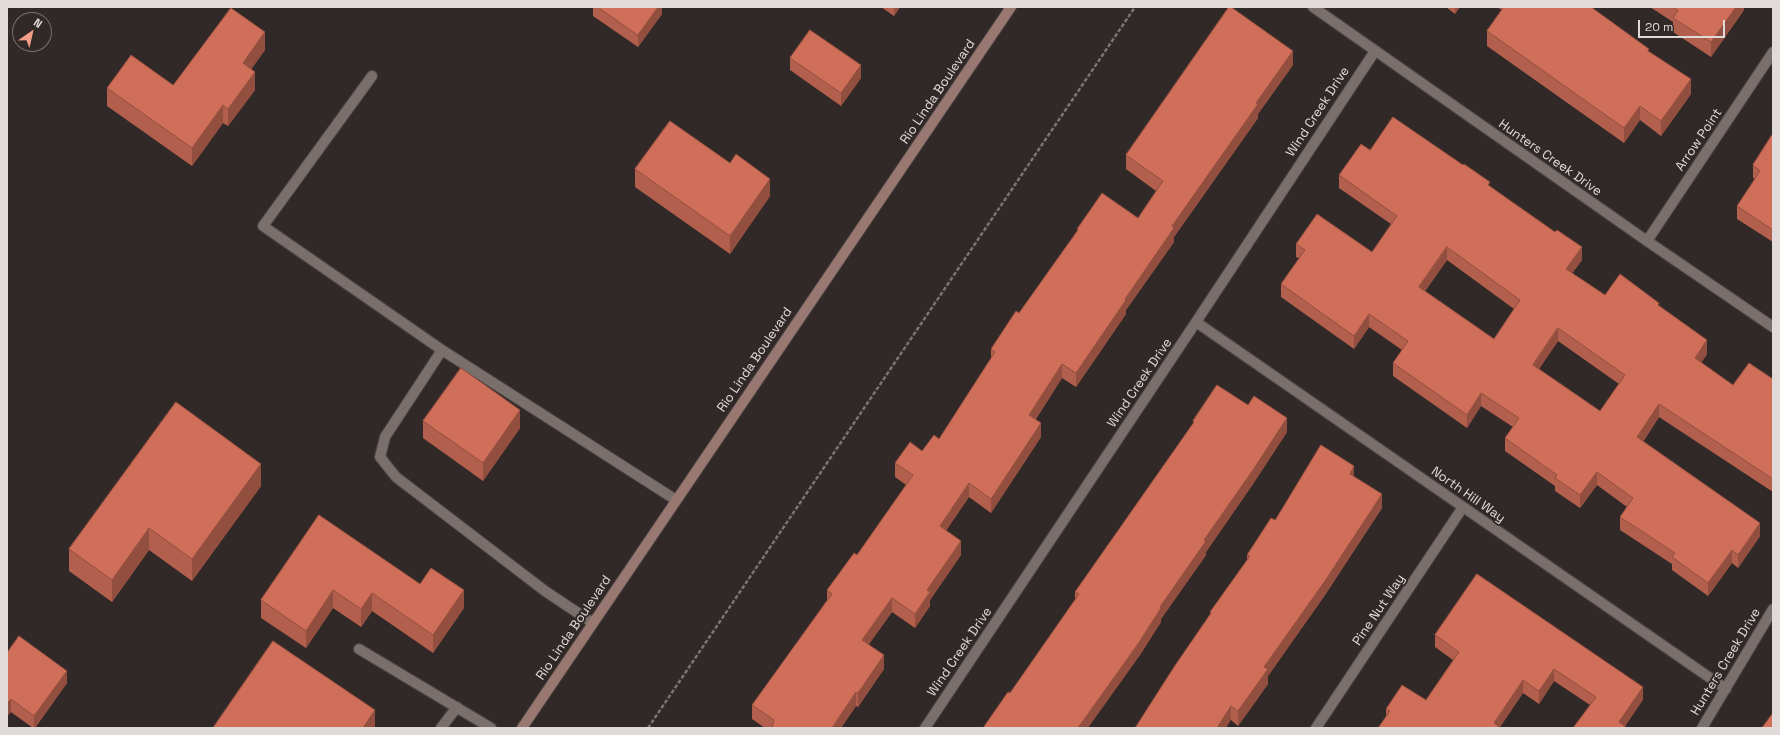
<!DOCTYPE html>
<style>
body{margin:0}
#map{position:relative;width:1780px;height:735px;overflow:hidden;background:#312927;font-family:"Space Grotesk",sans-serif}
canvas{display:block}
.frame{position:absolute;inset:0;border:8px solid #e0dad9;pointer-events:none}
.north{position:absolute;left:12px;top:12px;width:40px;height:40px;box-sizing:border-box;background:#312927;border:1px solid #77706e;border-radius:50%;rotate:34deg;font-size:11px;font-weight:700;line-height:16px;text-align:center;color:#e0dad9}
.north::after{content:'';display:block;margin:auto;width:14px;height:18px;background:#f49e89;clip-path:polygon(50% 0,100% 100%,50% 72%,0 100%)}
.scale{position:absolute;left:1638px;top:20px;width:87px;height:18px;box-sizing:border-box;border:2px solid #e0dad9;border-top:0;padding-left:5px;font-size:12px;line-height:14px;white-space:nowrap;color:#e0dad9;-webkit-text-stroke:3px #312927;paint-order:stroke}
</style>
<div id="map">
<canvas width="1780" height="735"></canvas>
<div class="frame"></div>
<div class="north">N</div>
<div class="scale">20 m</div>
</div>
<script>
const c = document.querySelector('canvas').getContext('2d');
c.lineJoin = 'round';
function trace(path, color, width, dash) { c.strokeStyle = color; c.lineWidth = width; c.lineCap = dash ? 'butt' : 'round'; c.setLineDash(dash || []); c.stroke(path); }
function fill(path, color) { c.fillStyle = color; c.fill(path, 'evenodd'); }
function drawText(font, color, halo, rows, align = 'center') {
  c.font = font + ' "Space Grotesk",sans-serif'; c.lineWidth = 4; c.setLineDash([]); c.textBaseline = 'middle'; c.strokeStyle = halo; c.fillStyle = color; for (const [text, x, y, turn = 0] of rows) {
    c.save(); c.translate(x, y); c.rotate((+turn || 0) * Math.PI / 180); c.textAlign = isNaN(turn) ? turn : align; if (halo) c.strokeText(text, 0, 0); c.fillText(text, 0, 0); c.restore();
  }
}
const lane = new Path2D(`
 M 372,76 L 263,226 L 442,350 L 676,500
 M 442,350 L 385,437 L 380,457 L 396,477 L 545,591 L 593,623
 M 359,649 L 491,728
 M 441,728 L 457,707`);
const street = new Path2D(`
 M 1313,7 L 1647,241 L 1773,327
 M 1647,241 L 1773,52
 M 1196,322 L 1726,689
 M 925,728 L 1196,322 L 1375,51
 M 1316,728 L 1463,507
 M 1702,728 L 1773,609`);
const secondary = new Path2D(`
 M 522,728 L 1011,7`);
trace(lane, '#4d4544', 12);
trace(street, '#4d4544', 12);
trace(secondary, '#4d4544', 12);
trace(new Path2D(`
 M 648,728 L 1135,7`), '#7b7472', 2.5, [4, 2]);
trace(lane, '#796f6c', 10);
trace(street, '#796f6c', 10);
trace(secondary, '#987870', 10);
fill(new Path2D(`
 M 593,7 L 662,7 L 662,14 L 638,47 L 593,16 Z
 M 881,7 L 900,7 L 894,16 Z
 M 1446,7 L 1460,7 L 1455,14 Z
 M 1497,7 L 1591,7 L 1649,52 L 1691,94 L 1661,136 L 1640,120 L 1624,143 L 1487,46 L 1487,31 L 1502,10 Z
 M 1650,7 L 1744,7 L 1744,10 L 1711,57 L 1673,32 L 1673,22 Z
 M 265,50 L 251,69 L 255,90 L 228,126 L 223,123 L 192,166 L 107,106 L 107,88 L 173,85 Z
 M 790,58 L 861,78 L 841,106 L 790,70 Z
 M 1293,65 L 1258,114 L 1258,118 L 1174,237 L 1174,242 L 1126,310 L 1126,314 L 1076,387 L 1062,378 L 1036,419 L 1041,437 L 991,513 L 969,497 L 946,530 L 961,555 L 930,600 L 930,606 L 915,628 L 892,612 L 869,644 L 884,669 L 858,707 L 856,706 L 841,728 L 765,728 L 752,719 L 752,705 L 827,600 L 827,590 L 857,555 L 906,485 L 895,477 L 895,463 L 922,451 L 939,439 L 991,358 L 991,349 L 1019,313 L 1077,231 L 1077,229 L 1138,218 L 1156,191 L 1126,169 L 1126,155 Z
 M 1773,136 L 1773,242 L 1737,219 L 1737,206 L 1755,179 L 1753,178 L 1753,165 Z
 M 1370,150 L 1490,186 L 1582,260 L 1572,273 L 1605,295 L 1659,306 L 1707,354 L 1701,363 L 1733,385 L 1773,379 L 1773,492 L 1659,417 L 1643,442 L 1760,536 L 1738,568 L 1732,563 L 1708,596 L 1672,570 L 1672,564 L 1620,530 L 1620,517 L 1627,507 L 1597,485 L 1580,508 L 1555,491 L 1555,486 L 1505,451 L 1505,438 L 1513,427 L 1481,406 L 1467,428 L 1393,376 L 1393,363 L 1402,350 L 1369,327 L 1354,349 L 1281,297 L 1281,284 L 1299,258 L 1296,257 L 1296,244 L 1372,252 L 1391,224 L 1339,188 L 1339,175 ZM 1447,260 L 1514,309 L 1494,339 L 1425,291 ZM 1558,341 L 1619,384 L 1600,411 L 1539,369 Z
 M 635,169 L 770,196 L 730,254 L 635,187 Z
 M 423,421 L 520,428 L 483,481 L 423,438 Z
 M 1193,421 L 1287,432 L 1253,484 L 1206,552 L 1206,555 L 1161,619 L 1161,622 L 1138,658 L 1010,693 L 1075,600 L 1075,592 L 1193,424 Z
 M 1354,476 L 1382,508 L 1325,595 L 1268,676 L 1268,684 L 1238,726 L 1231,720 L 1210,615 L 1210,612 L 1247,560 L 1247,555 L 1275,520 Z
 M 261,486 L 192,581 L 149,550 L 112,602 L 69,571 L 69,549 Z
 M 319,515 L 420,584 L 464,608 L 433,653 L 372,611 L 361,627 L 333,608 L 306,648 L 261,618 L 261,600 Z
 M 1477,574 L 1643,700 L 1590,705 L 1554,681 L 1539,704 L 1523,693 L 1500,727 L 1386,716 L 1386,709 L 1426,700 L 1453,660 L 1435,647 L 1435,635 Z
 M 19,636 L 67,683 L 35,728 L 33,728 L 11,712 L 7,716 Z`), '#b35f4d');
fill(new Path2D(`
 M 658,7 L 662,7 L 662,14 L 638,47 L 638,35 Z
 M 894,7 L 900,7 L 894,16 Z
 M 1455,7 L 1460,7 L 1455,14 Z
 M 1736,7 L 1744,7 L 1744,10 L 1711,57 L 1711,42 Z
 M 265,32 L 265,50 L 243,81 L 243,63 Z
 M 1293,51 L 1293,65 L 1258,114 L 1258,118 L 1174,237 L 1174,242 L 1126,310 L 1126,314 L 1076,387 L 1076,373 L 1172,226 L 1256,103 Z
 M 861,65 L 861,78 L 841,106 L 841,93 Z
 M 255,72 L 255,90 L 228,126 L 228,109 Z
 M 1691,79 L 1691,94 L 1661,136 L 1661,121 Z
 M 223,105 L 223,123 L 192,166 L 192,148 Z
 M 1640,106 L 1640,120 L 1624,143 L 1624,128 Z
 M 770,179 L 770,196 L 730,254 L 730,236 Z
 M 1447,247 L 1447,260 L 1419,300 L 1419,287 Z
 M 1582,247 L 1582,260 L 1566,282 L 1566,269 Z
 M 1369,314 L 1369,327 L 1354,349 L 1354,336 Z
 M 1558,328 L 1558,341 L 1533,378 L 1533,365 Z
 M 1707,340 L 1707,354 L 1695,372 L 1695,358 Z
 M 1062,364 L 1062,378 L 1029,429 L 1029,415 Z
 M 1481,393 L 1481,406 L 1467,428 L 1467,415 Z
 M 1659,404 L 1659,417 L 1637,451 L 1637,437 Z
 M 520,410 L 520,428 L 483,481 L 483,463 Z
 M 1287,418 L 1287,432 L 1253,484 L 1206,552 L 1206,555 L 1161,619 L 1161,622 L 1138,658 L 1088,728 L 1078,728 L 1204,540 Z
 M 1041,423 L 1041,437 L 991,513 L 991,499 Z
 M 261,464 L 261,486 L 192,581 L 192,559 Z
 M 1354,466 L 1354,481 L 1350,474 Z
 M 1597,472 L 1597,485 L 1580,508 L 1580,495 Z
 M 969,483 L 969,497 L 940,540 L 940,526 Z
 M 1382,494 L 1382,508 L 1325,595 L 1268,676 L 1268,684 L 1238,726 L 1238,711 L 1264,667 Z
 M 1760,523 L 1760,536 L 1738,568 L 1738,555 Z
 M 149,528 L 149,550 L 112,602 L 112,580 Z
 M 961,541 L 961,555 L 930,600 L 930,606 L 915,628 L 915,614 L 927,590 Z
 M 1732,550 L 1732,563 L 1708,596 L 1708,583 Z
 M 333,590 L 333,608 L 306,648 L 306,631 Z
 M 464,590 L 464,608 L 433,653 L 433,635 Z
 M 372,593 L 372,611 L 361,627 L 361,609 Z
 M 892,598 L 892,612 L 862,654 L 862,640 Z
 M 884,655 L 884,669 L 858,707 L 858,693 Z
 M 1554,669 L 1554,681 L 1539,704 L 1539,691 Z
 M 67,671 L 67,683 L 34,728 L 34,716 Z
 M 1523,680 L 1523,693 L 1499,728 L 1494,723 Z
 M 1643,687 L 1643,700 L 1624,728 L 1619,722 Z
 M 856,692 L 856,706 L 841,728 L 832,728 Z
 M 11,699 L 11,712 L 7,716 L 7,704 Z
 M 1231,706 L 1231,720 L 1226,728 L 1217,728 Z
 M 375,710 L 375,728 L 363,728 Z`), '#924e3e');
const building = new Path2D(`
 M 598,7 L 658,7 L 638,35 Z
 M 1229,7 L 1231,7 L 1293,51 L 1256,103 L 1258,104 L 1172,226 L 1174,228 L 1125,299 L 1126,300 L 1076,373 L 1062,364 L 1029,415 L 1041,423 L 991,499 L 969,483 L 940,526 L 961,541 L 927,590 L 930,592 L 915,614 L 892,598 L 862,640 L 884,655 L 858,693 L 856,692 L 832,728 L 772,728 L 774,720 L 752,705 L 832,594 L 827,590 L 854,553 L 857,555 L 913,475 L 895,463 L 910,442 L 922,451 L 934,435 L 939,439 L 995,352 L 991,349 L 1016,311 L 1019,313 L 1078,230 L 1077,229 L 1102,193 L 1138,218 L 1163,181 L 1126,155 Z
 M 1504,7 L 1591,7 L 1649,49 L 1648,51 L 1691,79 L 1661,121 L 1640,106 L 1624,128 L 1487,31 Z
 M 1673,7 L 1736,7 L 1711,42 L 1673,18 L 1678,11 Z
 M 231,8 L 265,32 L 243,63 L 255,72 L 228,109 L 223,105 L 192,148 L 107,88 L 131,55 L 173,85 Z
 M 810,30 L 861,65 L 841,93 L 790,58 Z
 M 1393,117 L 1463,165 L 1464,164 L 1490,182 L 1488,185 L 1555,232 L 1557,230 L 1582,247 L 1566,269 L 1605,295 L 1620,274 L 1659,303 L 1658,305 L 1707,340 L 1695,358 L 1733,385 L 1749,363 L 1773,379 L 1773,479 L 1659,404 L 1637,437 L 1760,523 L 1738,555 L 1732,550 L 1708,583 L 1672,557 L 1675,553 L 1620,517 L 1633,498 L 1597,472 L 1580,495 L 1555,478 L 1557,475 L 1505,438 L 1519,418 L 1481,393 L 1467,415 L 1393,363 L 1408,341 L 1369,314 L 1354,336 L 1281,284 L 1305,250 L 1296,244 L 1317,214 L 1372,252 L 1397,216 L 1339,175 L 1361,144 L 1370,150 ZM 1447,247 L 1520,300 L 1494,339 L 1419,287 ZM 1558,328 L 1625,375 L 1600,411 L 1533,365 Z
 M 670,121 L 730,163 L 736,154 L 770,179 L 730,236 L 635,169 Z
 M 1772,135 L 1773,136 L 1773,230 L 1737,206 L 1760,171 L 1753,165 Z
 M 461,368 L 520,410 L 483,463 L 423,421 Z
 M 1217,385 L 1248,405 L 1254,396 L 1287,418 L 1253,470 L 1204,540 L 1206,541 L 1160,607 L 1161,608 L 1138,644 L 1078,728 L 983,728 L 1008,692 L 1010,693 L 1079,594 L 1075,592 L 1194,422 L 1193,421 Z
 M 176,402 L 261,464 L 192,559 L 149,528 L 112,580 L 69,549 Z
 M 1321,445 L 1354,466 L 1350,474 L 1382,494 L 1325,581 L 1264,667 L 1268,669 L 1238,711 L 1231,706 L 1217,728 L 1135,728 L 1174,667 L 1211,613 L 1210,612 L 1250,556 L 1247,555 L 1271,518 L 1275,520 Z
 M 319,515 L 420,584 L 431,568 L 464,590 L 433,635 L 372,593 L 361,609 L 333,590 L 306,631 L 261,600 Z
 M 1477,574 L 1643,687 L 1619,722 L 1627,728 L 1573,728 L 1596,697 L 1554,669 L 1539,691 L 1523,680 L 1494,723 L 1501,728 L 1378,728 L 1390,711 L 1386,709 L 1402,685 L 1426,700 L 1459,652 L 1435,635 Z
 M 19,636 L 67,671 L 34,716 L 11,699 L 7,704 L 7,653 Z
 M 273,641 L 375,710 L 363,728 L 213,728 Z
 M 1773,713 L 1773,728 L 1762,728 Z`);
fill(building, '#d06f59');
trace(building, '#924e3e', 1);
drawText('13px', '#e0dad9', '#312927', [
 ["Rio Linda Boulevard",938,92,-56],
 ["Wind Creek Drive",1318,112,-57],
 ["Arrow Point",1699,140,-56],
 ["Hunters Creek Drive",1550,158,35],
 ["Rio Linda Boulevard",755,360,-56],
 ["Wind Creek Drive",1140,383,-56],
 ["North Hill Way",1468,495,35],
 ["Pine Nut Way",1379,610,-56],
 ["Rio Linda Boulevard",574,628,-56],
 ["Wind Creek Drive",960,652,-56],
 ["Hunters Creek Drive",1726,662,-59]
]);
</script>
